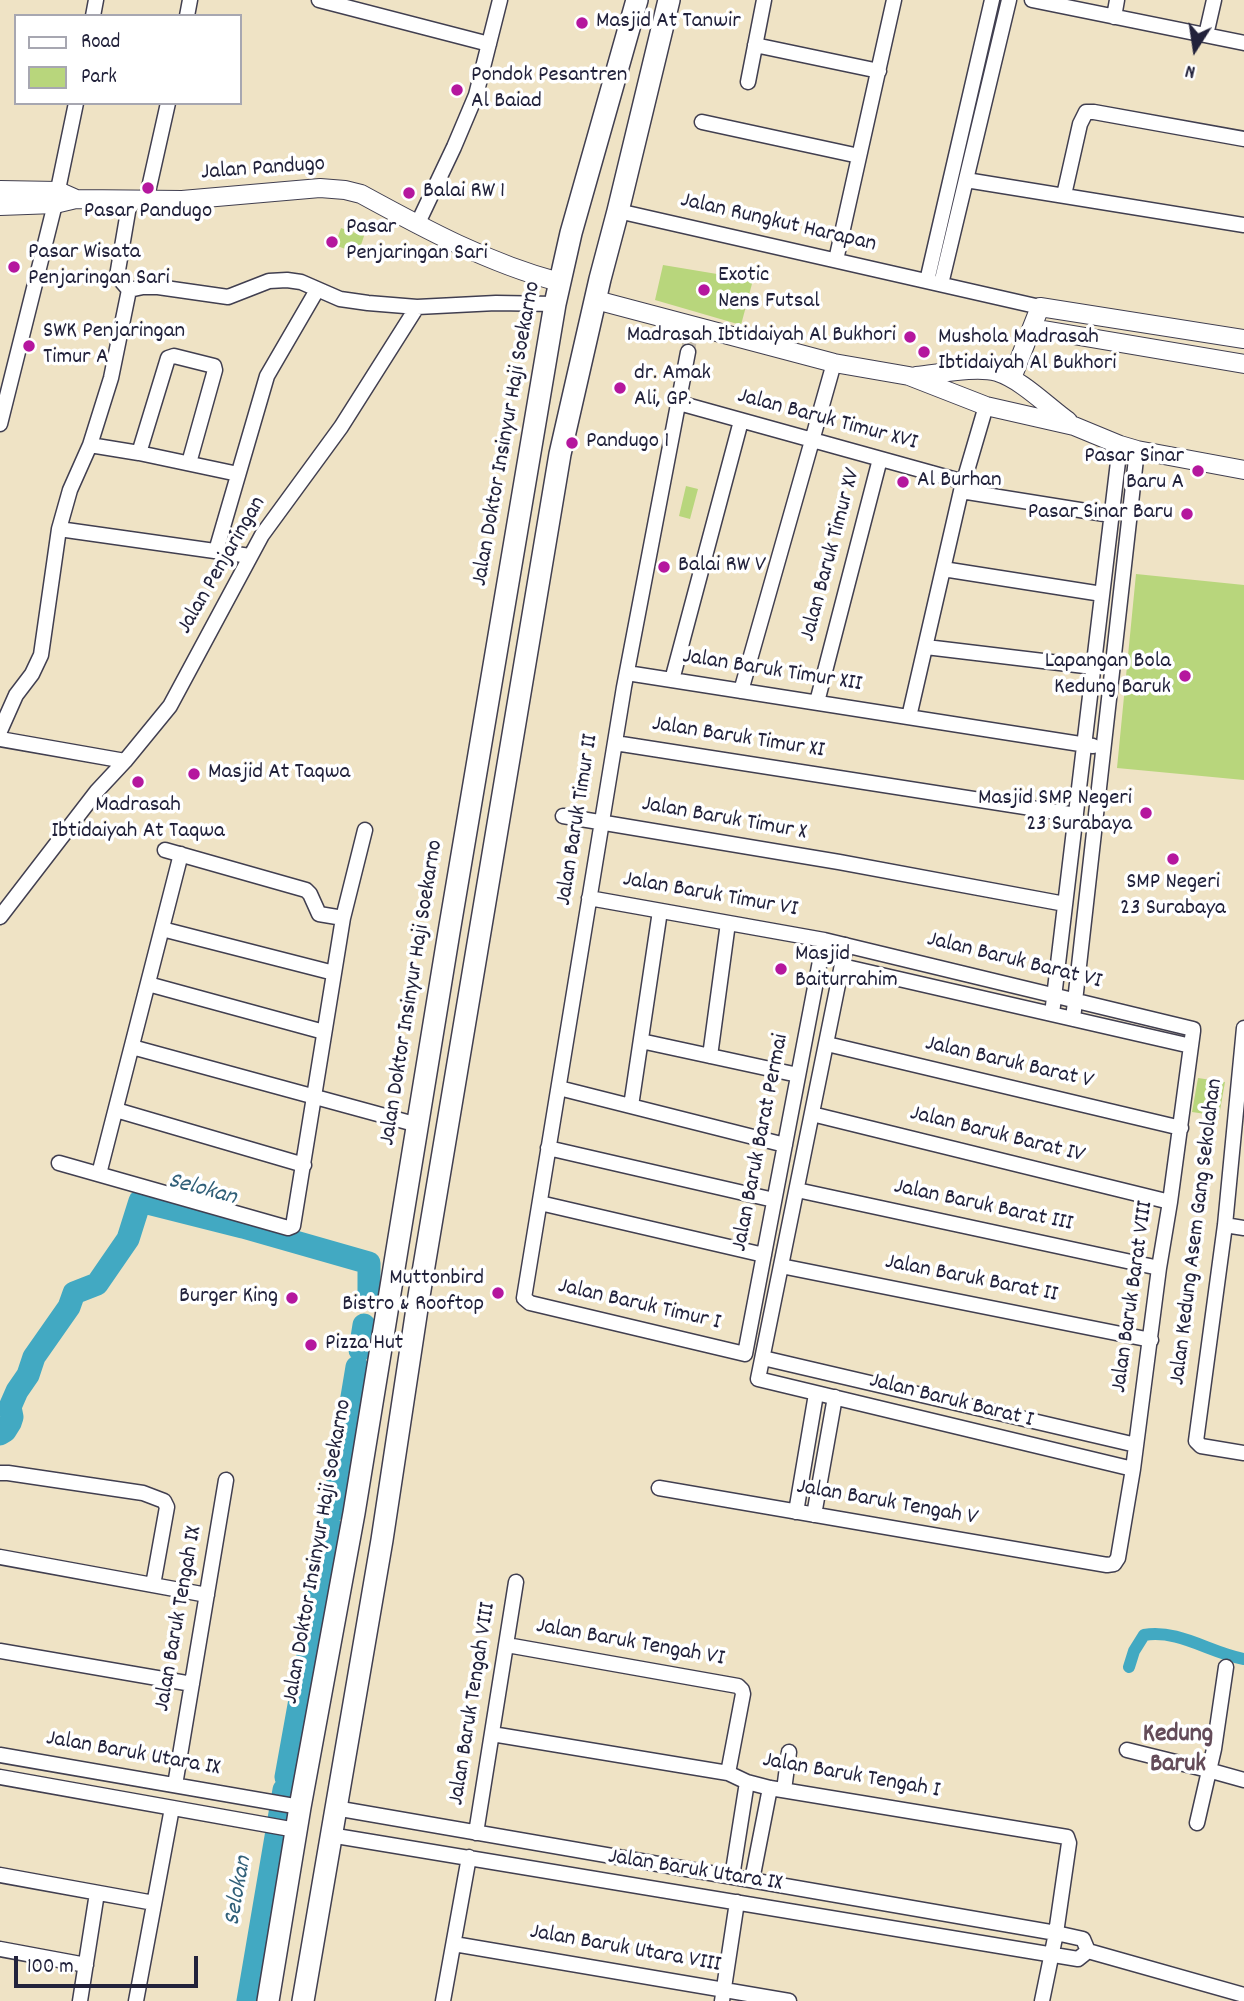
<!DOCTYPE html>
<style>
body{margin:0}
#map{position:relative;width:1244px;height:2001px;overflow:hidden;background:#efe3c5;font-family:Dekko,sans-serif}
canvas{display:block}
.legend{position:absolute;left:14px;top:14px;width:228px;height:91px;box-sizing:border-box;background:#fff;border:2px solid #a7a7b1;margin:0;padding:9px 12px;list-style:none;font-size:21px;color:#22223b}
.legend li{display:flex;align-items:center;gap:14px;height:35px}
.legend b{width:35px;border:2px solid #a7a7b1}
.north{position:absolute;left:1160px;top:14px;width:70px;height:70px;-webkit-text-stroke:5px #fff;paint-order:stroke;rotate:192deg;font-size:19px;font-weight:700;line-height:28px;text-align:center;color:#22223b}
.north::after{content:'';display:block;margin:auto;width:24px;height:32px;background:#22223b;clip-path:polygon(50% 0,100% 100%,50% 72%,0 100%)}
.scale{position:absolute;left:14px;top:1956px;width:184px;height:32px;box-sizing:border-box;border:4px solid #22223b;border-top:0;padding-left:9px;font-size:21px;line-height:24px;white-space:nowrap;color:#22223b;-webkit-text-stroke:5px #fff;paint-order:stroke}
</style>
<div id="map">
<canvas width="1244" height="2001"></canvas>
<ul class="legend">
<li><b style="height:9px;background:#fff"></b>Road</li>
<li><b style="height:19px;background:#b8d67c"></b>Park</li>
</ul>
<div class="north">N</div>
<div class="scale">100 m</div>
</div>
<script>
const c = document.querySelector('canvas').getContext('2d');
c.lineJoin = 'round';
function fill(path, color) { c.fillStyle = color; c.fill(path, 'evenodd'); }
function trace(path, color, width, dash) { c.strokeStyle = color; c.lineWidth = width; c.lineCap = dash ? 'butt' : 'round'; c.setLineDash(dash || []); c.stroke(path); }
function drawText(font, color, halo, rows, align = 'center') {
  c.font = font + ' Dekko,sans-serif'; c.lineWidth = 7; c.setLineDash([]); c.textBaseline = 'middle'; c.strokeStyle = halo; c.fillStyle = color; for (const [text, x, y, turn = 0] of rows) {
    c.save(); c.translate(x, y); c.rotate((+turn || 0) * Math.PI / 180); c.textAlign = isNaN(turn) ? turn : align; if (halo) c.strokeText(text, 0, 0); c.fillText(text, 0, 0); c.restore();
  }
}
fill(new Path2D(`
 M 341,228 L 364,236 L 358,254 L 335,245 Z
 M 663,265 L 753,280 L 741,325 L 655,300 Z
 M 686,486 L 698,489 L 690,519 L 679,516 Z
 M 1136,574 L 1244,585 L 1244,780 L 1117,768 Z
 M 1198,1078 L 1225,1082 L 1219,1116 L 1192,1112 Z`), '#b8d67c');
trace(new Path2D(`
 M 1129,1667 L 1134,1651 L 1144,1635 C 1179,1629 1210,1653 1244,1659`), '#42a9c2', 12);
trace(new Path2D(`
 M 360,1350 L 364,1325
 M 0,1434 L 5,1431 L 10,1423 L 12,1417 L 10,1407 L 17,1391 L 28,1375 L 34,1357 L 69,1307 L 74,1293 L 97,1284 L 128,1239 L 140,1201 L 243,1227 L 369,1263 L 369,1295
 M 333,1511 L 357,1367
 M 286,1777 L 331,1528
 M 248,2001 L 284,1790`), '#42a9c2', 23);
trace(new Path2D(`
 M 688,352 L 690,338`), '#c6bca9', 14, [14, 7]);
const minor = new Path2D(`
 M 319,0 L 489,44
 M 1032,0 L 1244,43
 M 93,16 L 96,0
 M 187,16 L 190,0
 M 1114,17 L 1117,0
 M 1206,35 L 1214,0
 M 755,45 L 879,71
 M 748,82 L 764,0
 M 702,122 L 859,156
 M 966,180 L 1244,225
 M 1064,195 L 1080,124 L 1086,112 L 1094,112 L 1244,139
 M 146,201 L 168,103
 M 618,211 L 1040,307
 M 417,225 L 454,147 L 476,95 L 500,0
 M 836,260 L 894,0
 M 927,281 L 992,0
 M 941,284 L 1009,0
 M 129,290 L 143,287 L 158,287 L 228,297 L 269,281 L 287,280 L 301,282 L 340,299 L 368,303 L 417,307 L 496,303 L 555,304
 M 129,290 L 117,276 L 130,200
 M 688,352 L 624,687 L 524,1298 L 530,1303 L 745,1354 L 824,940
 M 679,403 L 964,482
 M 0,424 L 55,204 L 76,103
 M 90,445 L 139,453 L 238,474
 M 139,453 L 168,358 L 174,356 L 214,366 L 215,370 L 189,463
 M 961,491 L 1111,515
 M 59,529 L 250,556
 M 216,551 L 267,376 L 317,290
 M 943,569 L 1102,594
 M 926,647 L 1093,667
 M 627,673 L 1093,746
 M 672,680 L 741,421
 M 741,691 L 834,363
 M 817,702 L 880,459
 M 909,717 L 961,491 L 986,406
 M 0,731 L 16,695 L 32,674 L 41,655 L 59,529 L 70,490 L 90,445 L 111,378 L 129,290
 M 0,739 L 125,761
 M 615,743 L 1076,815
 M 563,816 L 839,862 L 1065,904
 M 165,850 L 306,890 L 310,894 L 319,914 L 343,918
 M 589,898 L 824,940 L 1193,1029 L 1193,1031 L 1170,1202 L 1159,1268 L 1133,1469 L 1118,1558 L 1114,1564 L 1107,1565 L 659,1488
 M 0,917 L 97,791 L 125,761 L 170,706 L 262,535 L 341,427 L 417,307
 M 162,929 L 334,973
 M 846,945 L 758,1379 L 1133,1469
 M 842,966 L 1191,1046
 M 148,984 L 324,1032
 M 1052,1014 L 1120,445
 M 1073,1019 L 1137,450
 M 1244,1028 L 1225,1225 L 1196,1441 L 1201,1446 L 1244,1453
 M 641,1041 L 798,1075
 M 827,1044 L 1181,1128
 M 132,1047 L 418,1125
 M 710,1056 L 728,923
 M 559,1088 L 785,1145
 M 631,1106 L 660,911
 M 116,1110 L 304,1165
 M 812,1114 L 1170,1202
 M 548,1148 L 774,1200
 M 59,1163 L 288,1228 L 293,1226 L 343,918 L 365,830
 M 99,1174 L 181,854
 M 797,1190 L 1159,1268
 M 540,1203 L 764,1255
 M 1225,1225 L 1244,1228
 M 781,1266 L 1151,1340
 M 763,1358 L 1136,1445
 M 0,1473 L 8,1473 L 143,1493 L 164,1501 L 167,1507 L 153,1585
 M 796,1512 L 816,1394
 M 814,1515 L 835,1397
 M 0,1557 L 207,1595
 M 507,1645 L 738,1686 L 742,1690 L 743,1694 L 728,1773
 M 0,1651 L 192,1684
 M 492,1734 L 728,1773 L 747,1782 L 770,1788 L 1067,1837 L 1069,1843 L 1056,1933 L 1042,2001
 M 1127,1750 L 1208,1770 L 1244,1780
 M 0,1755 L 300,1807
 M 0,1777 L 296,1830
 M 175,1785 L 226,1480
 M 784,1790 L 789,1752
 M 335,1808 L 1056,1933 L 1083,1939 L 1088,1951
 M 1197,1823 L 1214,1749 L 1226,1667
 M 476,1833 L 516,1582
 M 330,1835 L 1078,1959 L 1088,1951
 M 0,1875 L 154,1903
 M 732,1877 L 747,1782
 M 752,1880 L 770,1788
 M 454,1944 L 789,2001
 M 0,1949 L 86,1965
 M 1088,1951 L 1244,1995
 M 80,2001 L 97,1893
 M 136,2001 L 172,1808
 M 443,2001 L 469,1857
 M 722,2001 L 737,1902`);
const tertiary = new Path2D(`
 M 0,190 L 58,191 L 76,199
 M 0,206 L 55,204 L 76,199 L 182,200 L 320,188 L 345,190 L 361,194 C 425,229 488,263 559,282
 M 596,300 L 834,363 L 909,376 L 986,406 L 1074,426 L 1120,445 L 1137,450 L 1244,470
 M 1032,328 L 1244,364
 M 916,376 C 938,374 977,366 997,372 C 1022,380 1047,406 1068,421
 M 1012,378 L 1040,307 L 1244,339`);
const primary = new Path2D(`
 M 268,2001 L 300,1807 L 354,1513 L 449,932 L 555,304 L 571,233 L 637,0
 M 303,2001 L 382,1540 L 418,1302 L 560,454 L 600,279 L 618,211 L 669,0`);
trace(minor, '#413f50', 17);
trace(tertiary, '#413f50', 20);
trace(primary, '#413f50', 24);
trace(minor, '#fff', 14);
trace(tertiary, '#fff', 18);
trace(primary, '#fff', 21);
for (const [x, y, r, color] of [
 [582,23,7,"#b5179e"],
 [457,90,7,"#b5179e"],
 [148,188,7,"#b5179e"],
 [409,193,7,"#b5179e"],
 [332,242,7,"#b5179e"],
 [14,267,7,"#b5179e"],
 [704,290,7,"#b5179e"],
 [910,337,7,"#b5179e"],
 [29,346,7,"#b5179e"],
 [924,352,7,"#b5179e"],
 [620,388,7,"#b5179e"],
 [572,443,7,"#b5179e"],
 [1198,471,7,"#b5179e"],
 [903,482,7,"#b5179e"],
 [1187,514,7,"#b5179e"],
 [664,567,7,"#b5179e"],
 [1185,676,7,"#b5179e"],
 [194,774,7,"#b5179e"],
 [138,782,7,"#b5179e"],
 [1146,813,7,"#b5179e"],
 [1173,859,7,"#b5179e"],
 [781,969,7,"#b5179e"],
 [498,1293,7,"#b5179e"],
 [292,1298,7,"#b5179e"],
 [311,1345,7,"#b5179e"]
]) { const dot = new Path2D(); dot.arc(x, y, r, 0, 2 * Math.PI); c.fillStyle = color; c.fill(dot); trace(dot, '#fff', 2.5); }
drawText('23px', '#22223b', '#fff', [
 ["Masjid At Tanwir",596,23],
 ["Pondok Pesantren",471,77],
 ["Al Baiad",471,103],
 ["Balai RW 1",423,193],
 ["Pasar Pandugo",148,213,"center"],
 ["Pasar",346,229],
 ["Penjaringan Sari",346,255],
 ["Pasar Wisata",28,254],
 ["Penjaringan Sari",28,280],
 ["Exotic",718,277],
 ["Nens Futsal",718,303],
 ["SWK Penjaringan",43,333],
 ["Timur A",43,359],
 ["Madrasah Ibtidaiyah Al Bukhori",896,337,"right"],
 ["Mushola Madrasah",938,339],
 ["Ibtidaiyah Al Bukhori",938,365],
 ["dr. Amak",634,375],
 ["Ali, GP.",634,401],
 ["Pandugo 1",586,443],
 ["Pasar Sinar",1184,458,"right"],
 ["Baru A",1184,484,"right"],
 ["Al Burhan",917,482],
 ["Pasar Sinar Baru",1173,514,"right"],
 ["Balai RW V",678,567],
 ["Lapangan Bola",1171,663,"right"],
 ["Kedung Baruk",1171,689,"right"],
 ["Masjid At Taqwa",208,774],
 ["Masjid SMP Negeri",1132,800,"right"],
 ["23 Surabaya",1132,826,"right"],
 ["Madrasah",138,807,"center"],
 ["Ibtidaiyah At Taqwa",138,833,"center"],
 ["SMP Negeri",1173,884,"center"],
 ["23 Surabaya",1173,910,"center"],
 ["Masjid",795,956],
 ["Baiturrahim",795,982],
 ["Muttonbird",484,1280,"right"],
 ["Bistro & Rooftop",484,1306,"right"],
 ["Burger King",278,1298,"right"],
 ["Pizza Hut",325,1345]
], 'left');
drawText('23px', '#22223b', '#fff', [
 ["Jalan Pandugo",263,170,-4],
 ["Jalan Rungkut Harapan",778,224,13],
 ["Jalan Baruk Timur XVI",827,421,15],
 ["Jalan Doktor Insinyur Haji Soekarno",508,434,-80],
 ["Jalan Baruk Timur XV",832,555,-75],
 ["Jalan Penjaringan",223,566,-60],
 ["Jalan Baruk Timur XII",772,672,9],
 ["Jalan Baruk Timur XI",738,739,9],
 ["Jalan Baruk Timur II",579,820,-81],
 ["Jalan Baruk Timur X",724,820,10],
 ["Jalan Baruk Timur VI",710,896,10],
 ["Jalan Baruk Barat VI",1014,962,14],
 ["Jalan Doktor Insinyur Haji Soekarno",413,993,-81],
 ["Jalan Baruk Barat V",1009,1064,13],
 ["Jalan Baruk Barat IV",997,1136,14],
 ["Jalan Baruk Barat Permai",762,1143,-79],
 ["Jalan Baruk Barat III",983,1207,12],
 ["Jalan Kedung Asem Gang Sekolahan",1198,1232,-83],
 ["Jalan Baruk Barat II",971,1280,11],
 ["Jalan Baruk Barat VIII",1134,1297,-82],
 ["Jalan Baruk Timur I",639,1306,13],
 ["Jalan Baruk Barat I",951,1402,14],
 ["Jalan Baruk Tengah V",887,1504,10],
 ["Jalan Doktor Insinyur Haji Soekarno",319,1552,-80],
 ["Jalan Baruk Tengah IX",180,1619,-80],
 ["Jalan Baruk Tengah VI",630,1644,10],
 ["Jalan Baruk Tengah VIII",474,1704,-81],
 ["Jalan Baruk Utara IX",133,1755,10],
 ["Jalan Baruk Tengah I",851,1777,10],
 ["Jalan Baruk Utara IX",695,1872,9],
 ["Jalan Baruk Utara VIII",625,1950,10]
]);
drawText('italic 24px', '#305f78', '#fff', [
 ["Selokan",202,1191,15],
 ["Selokan",240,1891,-80]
]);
drawText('bold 26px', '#644c59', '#fff', [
 ["Kedung",1178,1736],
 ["Baruk",1178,1766]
]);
</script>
